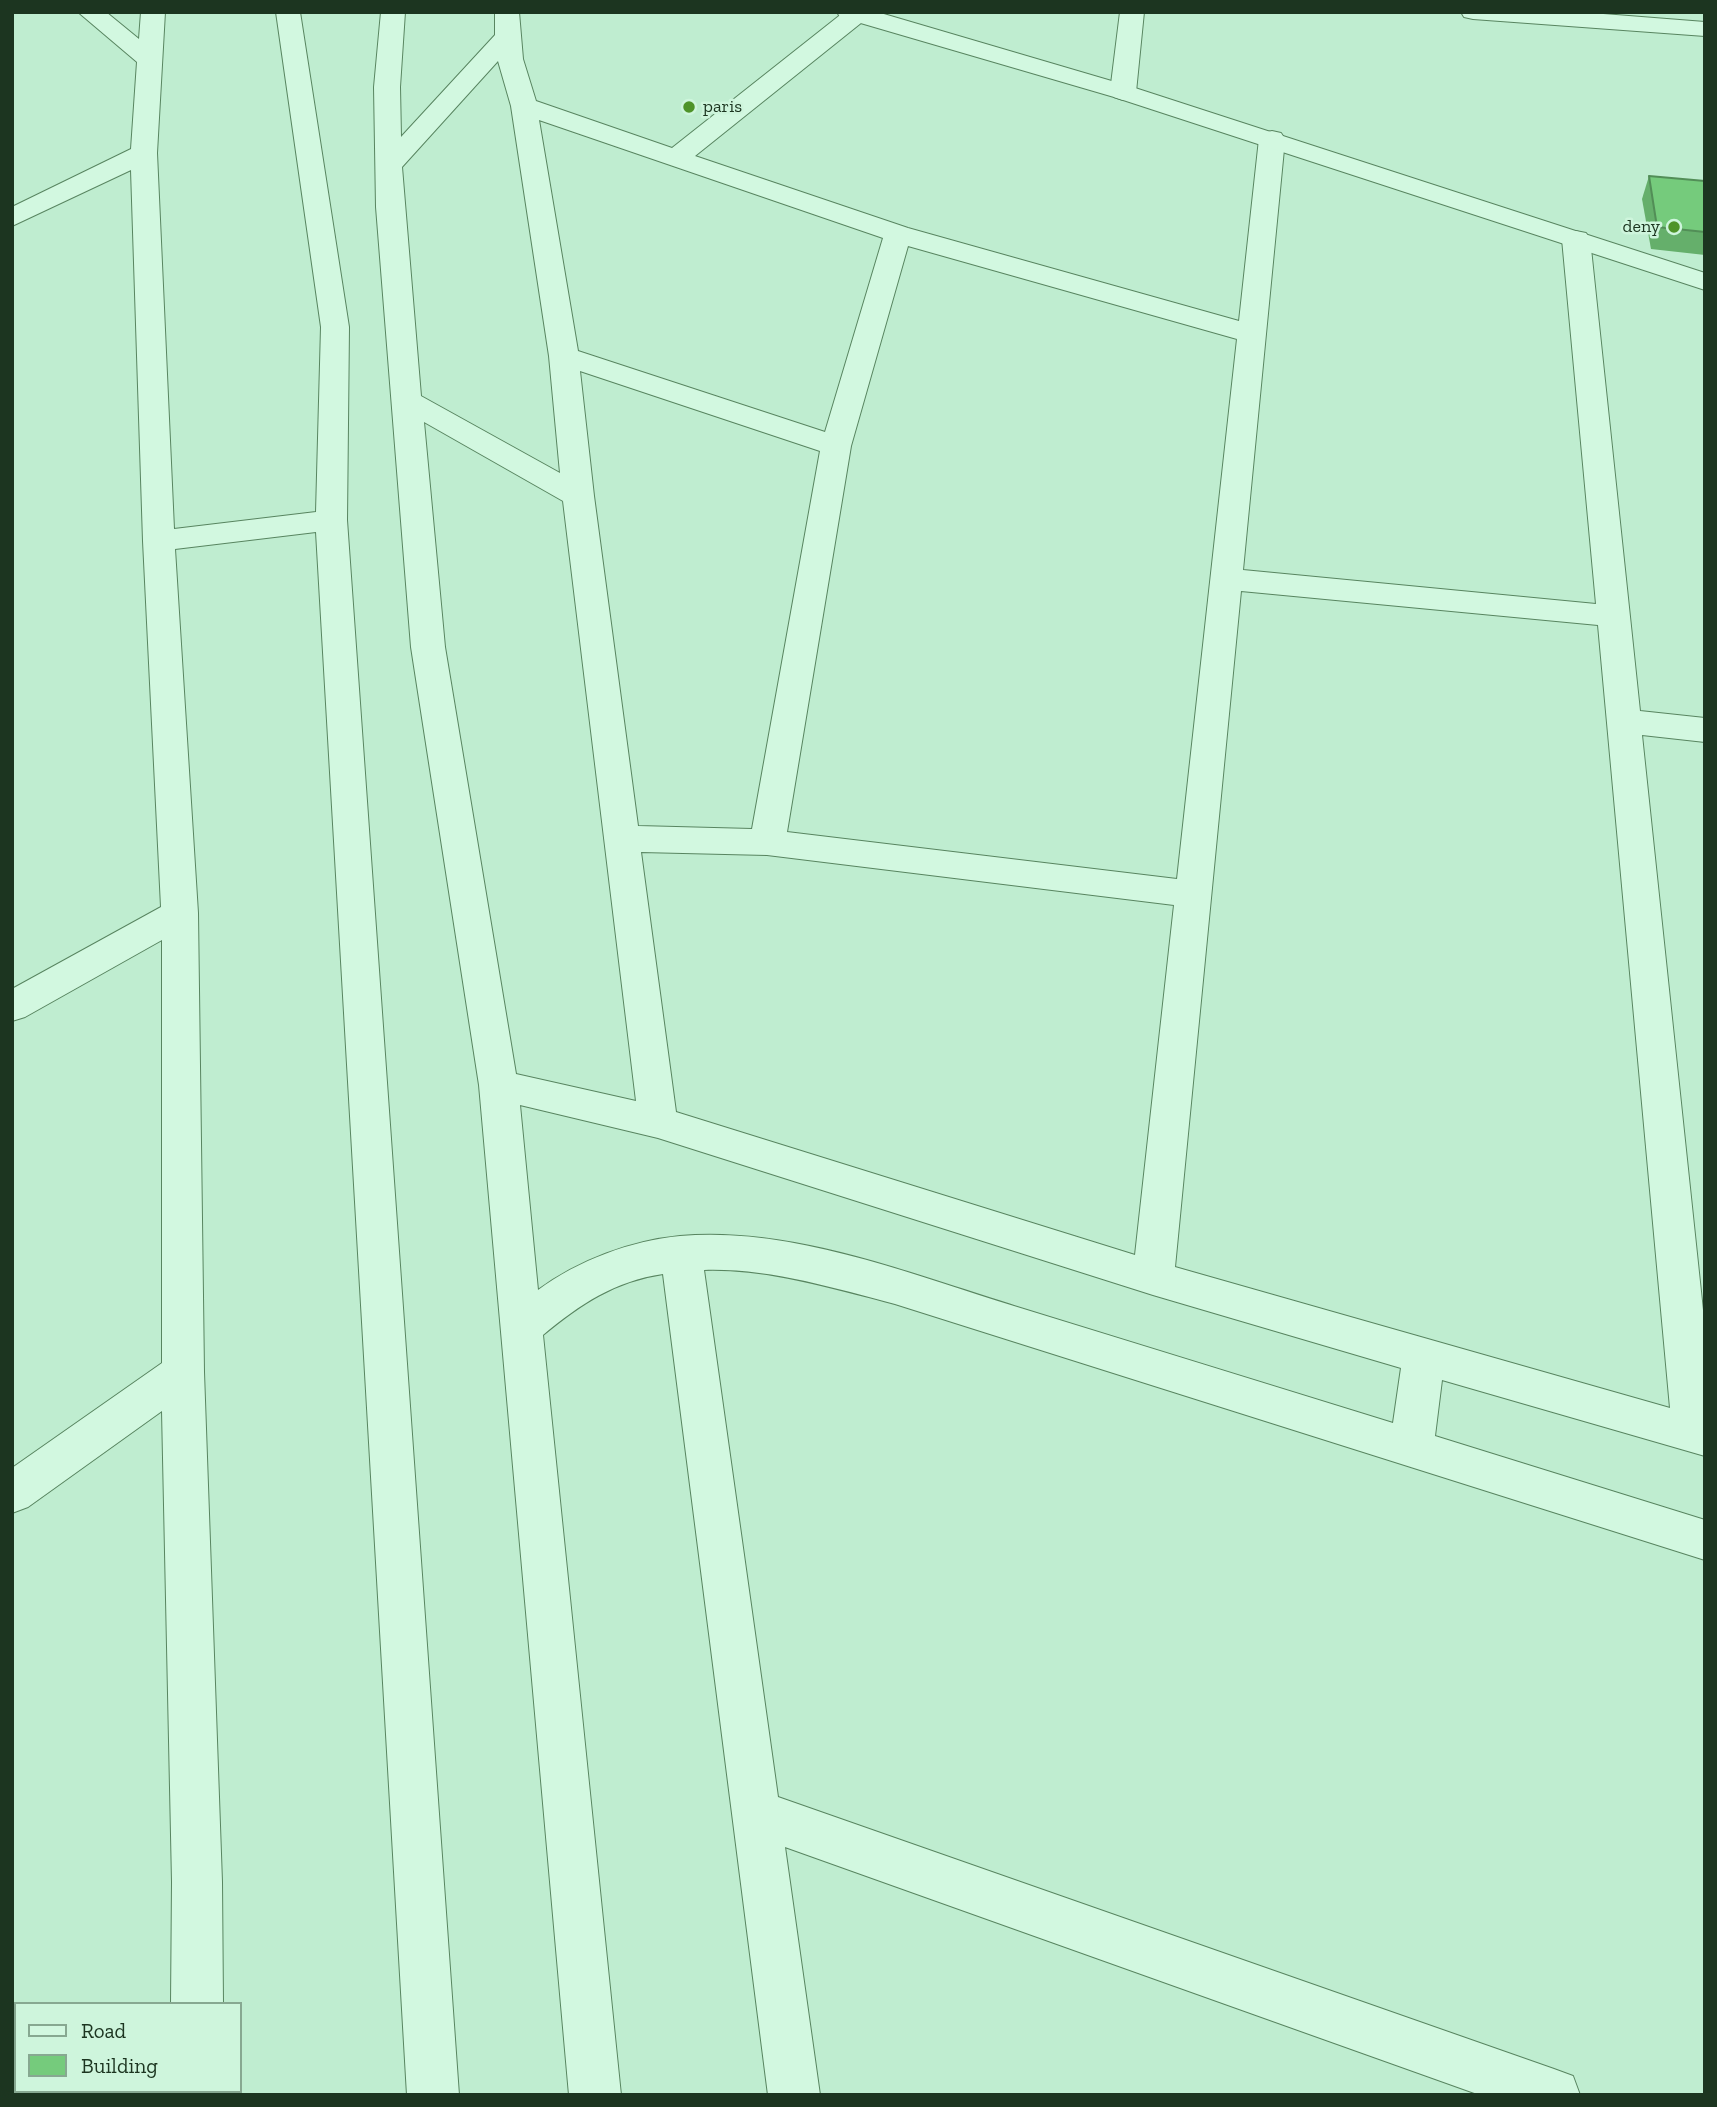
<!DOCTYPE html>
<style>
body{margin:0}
#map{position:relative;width:1717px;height:2107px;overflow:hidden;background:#bfedd0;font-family:"Zilla Slab",serif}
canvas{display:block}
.frame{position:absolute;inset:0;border:14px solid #1c3520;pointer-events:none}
.legend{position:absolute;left:14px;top:2002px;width:228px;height:91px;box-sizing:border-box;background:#cef5dc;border:2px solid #87a891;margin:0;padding:9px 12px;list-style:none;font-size:21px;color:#1c3520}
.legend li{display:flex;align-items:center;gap:14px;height:35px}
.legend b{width:35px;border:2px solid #87a891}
</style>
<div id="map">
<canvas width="1717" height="2107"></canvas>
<div class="frame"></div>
<ul class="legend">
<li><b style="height:9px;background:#d2f8e0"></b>Road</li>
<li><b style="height:19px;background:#75cb7c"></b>Building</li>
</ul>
</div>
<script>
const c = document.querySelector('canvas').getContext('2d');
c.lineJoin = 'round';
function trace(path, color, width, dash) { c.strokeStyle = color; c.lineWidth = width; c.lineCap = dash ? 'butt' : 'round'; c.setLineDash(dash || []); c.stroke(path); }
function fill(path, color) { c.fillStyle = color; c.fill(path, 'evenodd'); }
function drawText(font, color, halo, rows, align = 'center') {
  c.font = font + ' "Zilla Slab",serif'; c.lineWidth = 5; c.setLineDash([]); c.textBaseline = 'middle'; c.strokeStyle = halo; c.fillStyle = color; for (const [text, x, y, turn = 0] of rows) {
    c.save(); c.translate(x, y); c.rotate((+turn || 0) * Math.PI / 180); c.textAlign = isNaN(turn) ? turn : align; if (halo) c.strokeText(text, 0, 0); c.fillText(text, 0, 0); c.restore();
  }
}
const minor = new Path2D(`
 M 78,12 L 106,12 L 139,39 L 141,12 L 165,12 L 157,153 L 174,529 L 316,512 L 321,327 L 276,12 L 300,12 L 349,327 L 347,520 L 459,2095 L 407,2095 L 316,532 L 175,549 L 198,913 L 204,1372 L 222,1882 L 223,2004 L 171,2004 L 172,1882 L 162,1411 L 28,1507 L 12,1513 L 12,1468 L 162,1363 L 162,940 L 25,1017 L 12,1021 L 12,989 L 161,907 L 143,541 L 131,170 L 12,226 L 12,207 L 131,149 L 137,62 Z
 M 381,12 L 405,12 L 400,87 L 401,137 L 495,35 L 495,12 L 519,12 L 523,59 L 536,101 L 672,148 L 844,12 L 868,12 L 866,19 L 695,156 L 908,228 L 1239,321 L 1259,139 L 1263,133 L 1272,131 L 1281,133 L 1285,139 L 1243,570 L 1596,604 L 1562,239 L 1566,233 L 1576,231 L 1586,233 L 1590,239 L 1640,711 L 1705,718 L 1705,742 L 1642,735 L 1705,1329 L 1705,1456 L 1442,1380 L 1435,1436 L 1705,1520 L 1705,1560 L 895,1304 C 833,1288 769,1268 704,1270 L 778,1797 L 1554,2069 L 1573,2076 L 1580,2095 L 1480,2095 L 785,1847 L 820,2095 L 768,2095 L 663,1274 C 615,1281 580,1304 543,1335 L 621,2095 L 569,2095 L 479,1085 L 411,647 L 376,207 L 374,87 ZM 498,61 L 511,106 L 549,356 L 560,473 L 421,396 L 402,167 ZM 539,120 L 883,238 L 825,432 L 578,351 ZM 908,246 L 1237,339 L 1177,879 L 787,832 L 851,446 ZM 580,371 L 820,451 L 752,829 L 638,826 L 594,496 ZM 424,422 L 563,501 L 636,1101 L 516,1074 L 445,647 ZM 1241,591 L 1598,625 L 1670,1408 L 1175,1267 ZM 641,852 L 767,855 L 1174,905 L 1135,1255 L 676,1112 ZM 520,1105 L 658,1138 L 1153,1295 L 1401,1368 L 1393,1423 C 1267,1384 1141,1345 1014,1306 C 911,1274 790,1226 680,1236 C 630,1241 579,1260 538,1290 Z
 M 1120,12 L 1144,12 L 1136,92 L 1132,97 L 1123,100 L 1114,97 L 1110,92 Z
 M 1461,12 L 1578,12 L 1705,22 L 1705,36 L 1473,19 L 1464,17 Z
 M 171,2091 L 223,2091 L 223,2095 L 171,2095 Z`);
const tertiary = new Path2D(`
 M 837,12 L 877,12 L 1132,87 L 1705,273 L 1705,290 L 1114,97 L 840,17 Z`);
trace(minor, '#588560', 2);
trace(tertiary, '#588560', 2);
fill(minor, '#d2f8e0');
fill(tertiary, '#d2f8e0');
fill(new Path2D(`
 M 1649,176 L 1705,181 L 1705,255 L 1651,249 L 1642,199 Z`), '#65af6b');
const building = new Path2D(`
 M 1649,176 L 1705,181 L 1705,232 L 1657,227 Z`);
fill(building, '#75cb7c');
trace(building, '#528e57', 2);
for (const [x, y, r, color] of [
 [689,107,7,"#4e9329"],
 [1674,227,7,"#4e9329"]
]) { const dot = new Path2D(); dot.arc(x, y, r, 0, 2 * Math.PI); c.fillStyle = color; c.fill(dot); trace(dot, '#cef5dc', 2.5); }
drawText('18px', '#1c3520', '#cef5dc', [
 ["paris",703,107],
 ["deny",1660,227,"right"]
], 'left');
</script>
